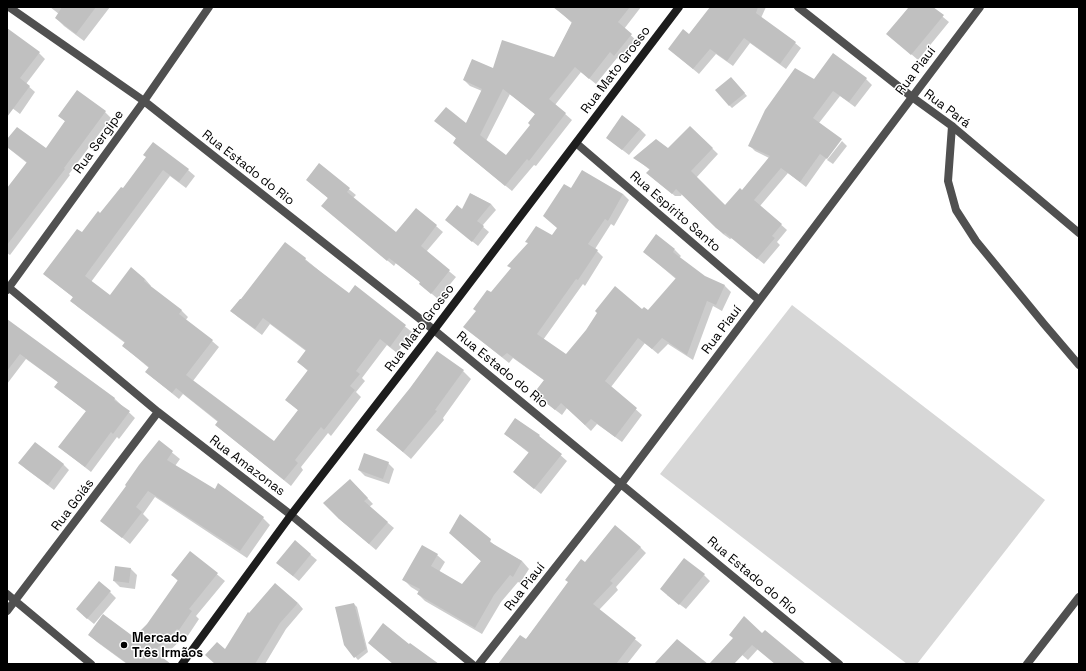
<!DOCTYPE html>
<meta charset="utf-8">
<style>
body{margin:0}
#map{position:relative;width:1086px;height:671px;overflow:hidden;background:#fff;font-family:"Space Grotesk",sans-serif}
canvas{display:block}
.frame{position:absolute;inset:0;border:8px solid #000;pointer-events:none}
</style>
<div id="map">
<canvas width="1086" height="671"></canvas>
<div class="frame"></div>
</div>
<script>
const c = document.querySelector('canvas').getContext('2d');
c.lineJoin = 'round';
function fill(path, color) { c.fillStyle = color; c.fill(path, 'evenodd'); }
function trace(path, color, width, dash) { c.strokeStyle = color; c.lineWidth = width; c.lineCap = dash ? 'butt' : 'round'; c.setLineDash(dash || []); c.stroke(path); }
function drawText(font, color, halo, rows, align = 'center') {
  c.font = font + ' "Space Grotesk",sans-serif'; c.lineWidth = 3; c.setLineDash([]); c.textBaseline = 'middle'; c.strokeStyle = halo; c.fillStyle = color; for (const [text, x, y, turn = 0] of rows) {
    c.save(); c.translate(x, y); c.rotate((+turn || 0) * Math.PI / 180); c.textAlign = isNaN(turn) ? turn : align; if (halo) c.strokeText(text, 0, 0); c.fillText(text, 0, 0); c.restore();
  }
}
fill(new Path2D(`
 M 792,305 L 1045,500 L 917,664 L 907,664 L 660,474 Z`), '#d7d7d7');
fill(new Path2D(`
 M 50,7 L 110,7 L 84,41 L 64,26 L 56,18 L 59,14 Z
 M 560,7 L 641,7 L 624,29 L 637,41 L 621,61 L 617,58 L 596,84 L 581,72 L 555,105 L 572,120 L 536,166 L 534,165 L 512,191 L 460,149 L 457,139 L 436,121 L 466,124 L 482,91 L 470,86 L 464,80 L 493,70 L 554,58 L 572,23 L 558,10 ZM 510,94 L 536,115 L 531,125 L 506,156 L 486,141 Z
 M 711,7 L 766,7 L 761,18 L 795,43 L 801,48 L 786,69 L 750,43 L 733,66 L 716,54 L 699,74 L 669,49 L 689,35 Z
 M 909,7 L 931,7 L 949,22 L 918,60 L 888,34 Z
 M 7,42 L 39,53 L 45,59 L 26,84 L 35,92 L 20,114 L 7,104 Z
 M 866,79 L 872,85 L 855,107 L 840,96 L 819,123 L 840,139 L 806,187 L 788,173 L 760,206 L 787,230 L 777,242 L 780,245 L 764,264 L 732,238 L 730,239 L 723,234 L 682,194 L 681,196 L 675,196 L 654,179 L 650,170 L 635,158 L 668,150 L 690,127 L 718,154 L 696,178 L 726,206 L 742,191 L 769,158 L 755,151 L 749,145 L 815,80 Z
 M 734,81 L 747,96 L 732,108 L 729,105 Z
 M 105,112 L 111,118 L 69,174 L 70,175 L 10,255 L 7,253 L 7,190 L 27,163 L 7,147 L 7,141 L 46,150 L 66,122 L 59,116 Z
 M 622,117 L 640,129 L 646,135 L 629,155 L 607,138 Z
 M 842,141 L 847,146 L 833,164 L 827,160 Z
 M 147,158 L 188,170 L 195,176 L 186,188 L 170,176 L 91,282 L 110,296 L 145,279 L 151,286 L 150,287 L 182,311 L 188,317 L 185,321 L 212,341 L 219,347 L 193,381 L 274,442 L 299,411 L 286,400 L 308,371 L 298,362 L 306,351 L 270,324 L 262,335 L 238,317 L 231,311 L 305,259 L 349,295 L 355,287 L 412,332 L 397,353 L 387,345 L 362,378 L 365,381 L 356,392 L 361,397 L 331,436 L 328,433 L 301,467 L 303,470 L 291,486 L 223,431 L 216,425 L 218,422 L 183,394 L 179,399 L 153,378 L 146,372 L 149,368 L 123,346 L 125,343 L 78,307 L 72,301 L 74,298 L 44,274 L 123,190 Z
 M 319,165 L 356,195 L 353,198 L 396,233 L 416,209 L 443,232 L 426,252 L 456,277 L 438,299 L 426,289 L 421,283 L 396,263 L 394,266 L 322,206 L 328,198 L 307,180 Z
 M 571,190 L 623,194 L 629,200 L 614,226 L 611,224 L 595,249 L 603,257 L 585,286 L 583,284 L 543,340 L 566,356 L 642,310 L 648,311 L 676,279 L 650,257 L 675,250 L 681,256 L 679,258 L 705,277 L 725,286 L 731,292 L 722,311 L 713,306 L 693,360 L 668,344 L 658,354 L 645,343 L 611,387 L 642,415 L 622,442 L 597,424 L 591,431 L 567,408 L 562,415 L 541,399 L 545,381 L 513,358 L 509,363 L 464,327 L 491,294 L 553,236 L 558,228 Z
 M 471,194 L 491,204 L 496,210 L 482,226 L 489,232 L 478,246 L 446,220 L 463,210 Z
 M 10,322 L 115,399 L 135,418 L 119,439 L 117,437 L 91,472 L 59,447 L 87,412 L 55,387 L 59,383 L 26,359 L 7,384 L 7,326 Z
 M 463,371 L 471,379 L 443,418 L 444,420 L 411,459 L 377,430 Z
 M 516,419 L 539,436 L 567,461 L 541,494 L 514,472 L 529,453 L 505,434 Z
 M 159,442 L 180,459 L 175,466 L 215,490 L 218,485 L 263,518 L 270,525 L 247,558 L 155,497 L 143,514 L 149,520 L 130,544 L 102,521 Z
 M 20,463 L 63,464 L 69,470 L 54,490 L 26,469 Z
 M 388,463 L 394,469 L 389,484 L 365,476 L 359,470 Z
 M 356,486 L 373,504 L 369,507 L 394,528 L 376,550 L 338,518 Z
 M 460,516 L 498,548 L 522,561 L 529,569 L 520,583 L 518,582 L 501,602 L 482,634 L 425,601 L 418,594 L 419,592 L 411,587 L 403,579 L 437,555 L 445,562 L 439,572 L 462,585 L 482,562 L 458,540 Z
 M 295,542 L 317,560 L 299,581 L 284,569 Z
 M 640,547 L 646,553 L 616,587 L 618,590 L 599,610 L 642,645 L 627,664 L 507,664 L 585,563 Z
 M 190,552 L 225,581 L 196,616 L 199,619 L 187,637 L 185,636 L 162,658 L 167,664 L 127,664 L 97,642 L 89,635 L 134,638 L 148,624 L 178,581 L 172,575 Z
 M 131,569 L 137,575 L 135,589 L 120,587 L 114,581 Z
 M 704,575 L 710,581 L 686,609 L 667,595 Z
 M 110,592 L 116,598 L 94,624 L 83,615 Z
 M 298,603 L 303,609 L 286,629 L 265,664 L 214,664 L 226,651 Z
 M 354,604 L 357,607 L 368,652 L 358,660 L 344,644 Z
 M 762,634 L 805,664 L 776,664 L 758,649 L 748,660 L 734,648 Z`), '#0003');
fill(new Path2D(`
 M 62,7 L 96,7 L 76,34 L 55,18 Z
 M 553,7 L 630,7 L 618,22 L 632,34 L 614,56 L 610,52 L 589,79 L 575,67 L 549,99 L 566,113 L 529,161 L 527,159 L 505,186 L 453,143 L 456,138 L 434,121 L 446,107 L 466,123 L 482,89 L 463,80 L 472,59 L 493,68 L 502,40 L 554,57 L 572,22 ZM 503,89 L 535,114 L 528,123 L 530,125 L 506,155 L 480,135 Z
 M 710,7 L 758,7 L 756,13 L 796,42 L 780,64 L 744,38 L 727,61 L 710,49 L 693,69 L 668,49 L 683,29 L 689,34 Z
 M 909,7 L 933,7 L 944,15 L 911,55 L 886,34 Z
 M 7,28 L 40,52 L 20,78 L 30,86 L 7,117 Z
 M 833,53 L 867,78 L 849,102 L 833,91 L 813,118 L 842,139 L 827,159 L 820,154 L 800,182 L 781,168 L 754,200 L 782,224 L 772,236 L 775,238 L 757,259 L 725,233 L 724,234 L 716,228 L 676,189 L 672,194 L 646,173 L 650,169 L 633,158 L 656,139 L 668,148 L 690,126 L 713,148 L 691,171 L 725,205 L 740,188 L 742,190 L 770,156 L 748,146 L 765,110 L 795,68 L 814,79 Z
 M 731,77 L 745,93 L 729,106 L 715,90 Z
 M 77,90 L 106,111 L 64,168 L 65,169 L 7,245 L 7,188 L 27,162 L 7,147 L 7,139 L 17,127 L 46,148 L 65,121 L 58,116 Z
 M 622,115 L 640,129 L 622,150 L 606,138 Z
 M 153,142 L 189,169 L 179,182 L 163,170 L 85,276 L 110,295 L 131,267 L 145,279 L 144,281 L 182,310 L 179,314 L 213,340 L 186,375 L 274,441 L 298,410 L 285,400 L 308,370 L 297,362 L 306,350 L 263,318 L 255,329 L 230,311 L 240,299 L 241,299 L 285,242 L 306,258 L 305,260 L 349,293 L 355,285 L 406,325 L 390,347 L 380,339 L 356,371 L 360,374 L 350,386 L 355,390 L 324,430 L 321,427 L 295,460 L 298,463 L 284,480 L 215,425 L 218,421 L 176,388 L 172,393 L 145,372 L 149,367 L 122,346 L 125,342 L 70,301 L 73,297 L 43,274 L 77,229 L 82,232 L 98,211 L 100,213 L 121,187 L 123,188 L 146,157 L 143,155 Z
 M 319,163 L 350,188 L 347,192 L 396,232 L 416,208 L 437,225 L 421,246 L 450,270 L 431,294 L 419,284 L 420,282 L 389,258 L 387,261 L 321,206 L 328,198 L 306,180 Z
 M 582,170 L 623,194 L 608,221 L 605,219 L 588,244 L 598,250 L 578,280 L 576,279 L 537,334 L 566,354 L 586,330 L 597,313 L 595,311 L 615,286 L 642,309 L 644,307 L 648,310 L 676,278 L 643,252 L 656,234 L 675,249 L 673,252 L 705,276 L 725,285 L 716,305 L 707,301 L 687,355 L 662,338 L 652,349 L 638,338 L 605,381 L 637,408 L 615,437 L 591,419 L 585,425 L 561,403 L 555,410 L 534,393 L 544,380 L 507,353 L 502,357 L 463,327 L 476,311 L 473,309 L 487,290 L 491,292 L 511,268 L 507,266 L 528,243 L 525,242 L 536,226 L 552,235 L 557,228 L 543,216 L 564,184 L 571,188 Z
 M 470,193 L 491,204 L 477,221 L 484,226 L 472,242 L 445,220 L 457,205 L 462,209 Z
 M 7,319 L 115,398 L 114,400 L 130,411 L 113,434 L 111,432 L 85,467 L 58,447 L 86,411 L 54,387 L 58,382 L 20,354 L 7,371 Z
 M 437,351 L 464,370 L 435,410 L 437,411 L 403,452 L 376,430 L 410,388 Z
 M 515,418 L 540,435 L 539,436 L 562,454 L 534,489 L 513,472 L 529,452 L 504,434 Z
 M 159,440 L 173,451 L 167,460 L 215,489 L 218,483 L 264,517 L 240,551 L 148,491 L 136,507 L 142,512 L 122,538 L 100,521 L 126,486 L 125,485 L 139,465 Z
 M 35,442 L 64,464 L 48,485 L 18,463 Z
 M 364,453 L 389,462 L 383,479 L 358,470 Z
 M 350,479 L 368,498 L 364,501 L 388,522 L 369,544 L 338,518 L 323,503 Z
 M 460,514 L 491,539 L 490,542 L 522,561 L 513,577 L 510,575 L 494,595 L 475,628 L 417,594 L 420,589 L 402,580 L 422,545 L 438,554 L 431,566 L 462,584 L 481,561 L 449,533 Z
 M 615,525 L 641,547 L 610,581 L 613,583 L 593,604 L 636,638 L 616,664 L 498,664 L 520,635 L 526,639 L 568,582 L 565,580 L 581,559 L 585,562 Z
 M 295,540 L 311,554 L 293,576 L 276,563 Z
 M 190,551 L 218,573 L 189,609 L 192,611 L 179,630 L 177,629 L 154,651 L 171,664 L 128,664 L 88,635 L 103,614 L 134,637 L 147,624 L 178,580 L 171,575 Z
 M 684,558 L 705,574 L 679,605 L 660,589 Z
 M 115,566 L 131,568 L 129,583 L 113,581 Z
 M 99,581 L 111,591 L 87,619 L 76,609 Z
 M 275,583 L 298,603 L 280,623 L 255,664 L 215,664 L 205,655 L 217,642 L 225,649 L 248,612 L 249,613 Z
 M 354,603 L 366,649 L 354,658 L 344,645 L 335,607 Z
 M 744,616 L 762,633 L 765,630 L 806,664 L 775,664 L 752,645 L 734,664 L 709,664 L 733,638 L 729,635 Z
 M 383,623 L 409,644 L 410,643 L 439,664 L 393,664 L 368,643 Z
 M 677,639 L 708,664 L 654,664 Z`), '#c0c0c0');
trace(new Path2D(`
 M 9,7 L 144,101 L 434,330 L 839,664
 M 798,7 L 912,97 L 952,126 L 1079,233
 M 952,126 L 948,181 L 956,210 L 976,241 L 1044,324 L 1079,365
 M 576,143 L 759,300
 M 7,286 L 158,412 L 291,515 L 472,664
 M 7,290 L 144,101 L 209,7
 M 7,594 L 91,664
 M 7,611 L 158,412
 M 479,664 L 621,484 L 980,7
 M 1027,664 L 1079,597`), '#505050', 8);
trace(new Path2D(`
 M 182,664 L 291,515 L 434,330 L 679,7`), '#1d1d1d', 8);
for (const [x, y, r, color] of [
 [124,645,4,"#000"]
]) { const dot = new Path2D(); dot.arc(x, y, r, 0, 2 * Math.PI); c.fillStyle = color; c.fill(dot); trace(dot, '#fff', 1.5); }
drawText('13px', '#000', '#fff', [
 ["Rua Mato Grosso",616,70,-53],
 ["Rua Piauí",916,71,-53],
 ["Rua Pará",947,109,37],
 ["Rua Sergipe",99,142,-54],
 ["Rua Estado do Rio",248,168,38],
 ["Rua Espírito Santo",675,212,41],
 ["Rua Mato Grosso",420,328,-53],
 ["Rua Piauí",722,330,-53],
 ["Rua Estado do Rio",502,370,39],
 ["Rua Amazonas",247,466,37],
 ["Rua Goiás",73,505,-53],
 ["Rua Estado do Rio",752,576,40],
 ["Rua Piauí",525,587,-52]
]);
drawText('bold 13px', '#000', '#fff', [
 ["Mercado",132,638],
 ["Três Irmãos",132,653]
], 'left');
</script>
